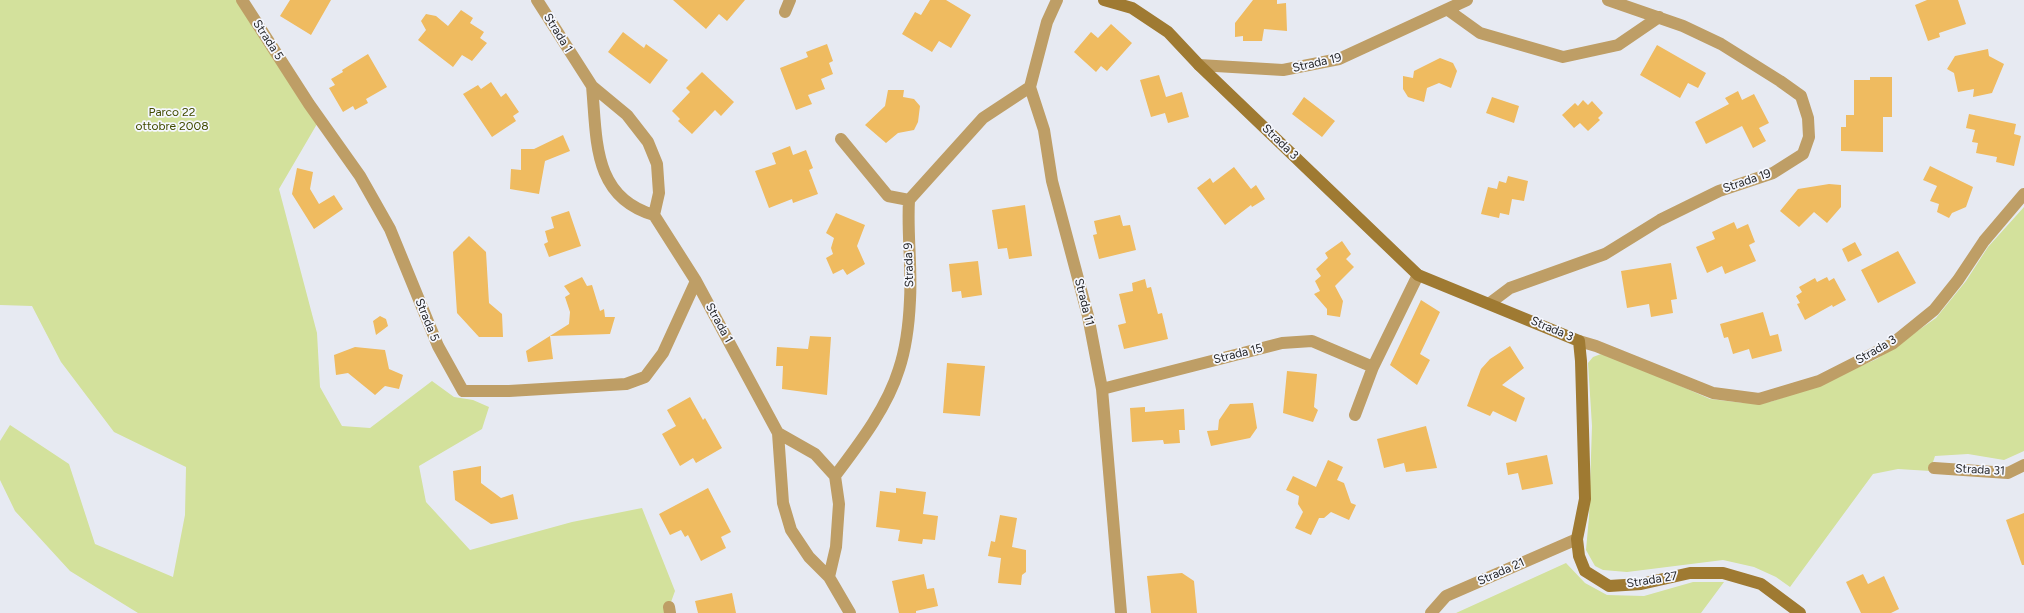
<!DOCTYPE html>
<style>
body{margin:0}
canvas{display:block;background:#e7eaf2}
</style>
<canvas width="2024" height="613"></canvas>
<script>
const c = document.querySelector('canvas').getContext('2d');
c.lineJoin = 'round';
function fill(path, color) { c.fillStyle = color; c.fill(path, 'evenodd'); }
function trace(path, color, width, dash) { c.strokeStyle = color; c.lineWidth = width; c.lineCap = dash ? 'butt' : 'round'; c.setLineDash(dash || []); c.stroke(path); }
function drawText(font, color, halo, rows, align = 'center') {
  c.font = font + ' Figtree,sans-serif'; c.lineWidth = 3.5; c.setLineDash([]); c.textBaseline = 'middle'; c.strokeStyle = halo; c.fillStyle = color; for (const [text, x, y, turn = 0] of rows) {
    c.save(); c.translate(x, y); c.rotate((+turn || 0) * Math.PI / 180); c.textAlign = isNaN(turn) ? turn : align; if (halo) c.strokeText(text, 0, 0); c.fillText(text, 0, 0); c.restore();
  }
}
fill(new Path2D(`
 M 0,0 L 237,0 L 317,124 L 279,189 L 317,333 L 320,387 L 342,426 L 370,428 L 432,381 L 454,397 L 473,400 L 489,407 L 482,429 L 419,466 L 426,502 L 470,550 L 572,522 L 642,508 L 675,591 L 667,613 L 138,613 L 70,571 L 15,511 L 0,480 L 0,441 L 10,425 L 69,464 L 95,544 L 173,577 L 185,515 L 186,467 L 114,432 L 61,362 L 32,306 L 0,305 Z
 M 2024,207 L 2024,451 L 2004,460 L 1968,454 L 1935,456 L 1930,471 L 1898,469 L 1873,474 L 1790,587 L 1776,577 L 1754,567 L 1723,560 L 1627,572 L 1603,570 L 1595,566 L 1586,550 L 1589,517 L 1592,426 L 1588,363 L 1593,357 L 1601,354 L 1640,368 L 1710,399 L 1744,403 L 1770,402 L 1808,389 L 1877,359 L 1936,318 L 1966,281 L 1988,247 Z
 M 1566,563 L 1585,583 L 1607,595 L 1644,596 L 1693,582 L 1724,582 L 1701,613 L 1456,613 Z`), '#d3e19c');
fill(new Path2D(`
 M 290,0 L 331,0 L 311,35 L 280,16 Z
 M 673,0 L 745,0 L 727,21 L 719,14 L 706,29 Z
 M 930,0 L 946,0 L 971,15 L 951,48 L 939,41 L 932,52 L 902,34 L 915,12 L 921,15 Z
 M 1253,0 L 1277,0 L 1277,4 L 1286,3 L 1287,31 L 1264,29 L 1262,41 L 1243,41 L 1243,36 L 1235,37 L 1235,23 Z
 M 1927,0 L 1958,0 L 1966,24 L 1939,33 L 1940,37 L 1928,41 L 1915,5 Z
 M 461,10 L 473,18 L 470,23 L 484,32 L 480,38 L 487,43 L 472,61 L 462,55 L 453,67 L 418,40 L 426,30 L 421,21 L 426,14 L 436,16 L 448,26 Z
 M 1111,24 L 1132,43 L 1107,71 L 1101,66 L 1096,72 L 1074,52 L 1091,32 L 1098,38 Z
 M 623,32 L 644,48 L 646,44 L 668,60 L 650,84 L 608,52 Z
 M 827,44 L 833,61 L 829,63 L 833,74 L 821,79 L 825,89 L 808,95 L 812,104 L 796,110 L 780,68 L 808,57 L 806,52 Z
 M 1657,45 L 1706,73 L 1698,88 L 1688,83 L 1680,98 L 1640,75 Z
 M 1988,49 L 1989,56 L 2004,64 L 1992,93 L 1973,97 L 1974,89 L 1958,92 L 1954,73 L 1947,69 L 1955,56 Z
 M 368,54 L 387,87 L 366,99 L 368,103 L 355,110 L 353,106 L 343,112 L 329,88 L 335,85 L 331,79 L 343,72 L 342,70 Z
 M 1440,58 L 1453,63 L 1457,71 L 1451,88 L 1439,83 L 1427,88 L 1424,102 L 1408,97 L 1403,89 L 1403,76 L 1413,78 L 1414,71 Z
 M 702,72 L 734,102 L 721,116 L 715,110 L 692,134 L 678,121 L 680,119 L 672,111 L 690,92 L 686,88 Z
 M 1159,75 L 1166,97 L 1182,92 L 1189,117 L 1168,123 L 1165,113 L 1151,117 L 1140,80 Z
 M 1870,77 L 1892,77 L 1892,117 L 1883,117 L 1883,152 L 1841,151 L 1841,127 L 1846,127 L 1846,115 L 1854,115 L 1854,80 L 1870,80 Z
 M 491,82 L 501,97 L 506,93 L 519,112 L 513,116 L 516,121 L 492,137 L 463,94 L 478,85 L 481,89 Z
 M 888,90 L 904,90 L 903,97 L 914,99 L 920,106 L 918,122 L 914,130 L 898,133 L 886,143 L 865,125 L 885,106 Z
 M 1738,91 L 1742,100 L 1754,94 L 1769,123 L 1759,128 L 1766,141 L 1753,148 L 1742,126 L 1706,144 L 1695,122 L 1729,104 L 1725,98 Z
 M 1304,97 L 1335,121 L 1322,137 L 1292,114 Z
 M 1492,97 L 1519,106 L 1514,123 L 1486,113 Z
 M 1583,100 L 1588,105 L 1592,101 L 1603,113 L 1598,118 L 1600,120 L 1588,131 L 1580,123 L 1574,128 L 1562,115 L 1575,103 L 1578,106 Z
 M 1969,114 L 2016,124 L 2014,134 L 2021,136 L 2014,166 L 1996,162 L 1997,157 L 1976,153 L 1978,143 L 1972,142 L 1975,130 L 1966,128 Z
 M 563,135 L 570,151 L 545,161 L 539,194 L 510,189 L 511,169 L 521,170 L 521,149 L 534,149 Z
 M 790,146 L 793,155 L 806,150 L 813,168 L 809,170 L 818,194 L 793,203 L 792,199 L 769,208 L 755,171 L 776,164 L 772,153 Z
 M 1930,166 L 1973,187 L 1966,207 L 1952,213 L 1949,218 L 1937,212 L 1939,204 L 1930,201 L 1937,186 L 1923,180 Z
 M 1234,167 L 1251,189 L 1256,185 L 1265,199 L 1252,207 L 1251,205 L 1225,225 L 1197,188 L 1210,178 L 1213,183 Z
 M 297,168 L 313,172 L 310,189 L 319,204 L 334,195 L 343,209 L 314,229 L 292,194 Z
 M 1508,176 L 1528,181 L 1524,201 L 1512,199 L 1509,215 L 1500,213 L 1499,218 L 1481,214 L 1488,187 L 1497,189 L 1499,181 L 1506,183 Z
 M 1829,184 L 1841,185 L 1841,207 L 1827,223 L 1814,212 L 1799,227 L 1780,211 L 1798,189 Z
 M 1025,205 L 1032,256 L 1009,259 L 1007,248 L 998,249 L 992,210 Z
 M 569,211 L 581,246 L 549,257 L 544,244 L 548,242 L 545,231 L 554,228 L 551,217 Z
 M 836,213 L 865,225 L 857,246 L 865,264 L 847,275 L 843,269 L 833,274 L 826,258 L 833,254 L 831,248 L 834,238 L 826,233 Z
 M 1120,215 L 1123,226 L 1130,225 L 1136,250 L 1099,259 L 1093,235 L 1097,234 L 1094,221 Z
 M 1734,222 L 1737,229 L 1748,224 L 1755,242 L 1749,245 L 1756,261 L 1725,274 L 1722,266 L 1707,273 L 1696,247 L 1715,239 L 1712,232 Z
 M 469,236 L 486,252 L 489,303 L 502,314 L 503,337 L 479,337 L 457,313 L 453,252 Z
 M 1342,241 L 1351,254 L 1346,259 L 1354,267 L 1335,286 L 1343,301 L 1340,317 L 1327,315 L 1327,309 L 1314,294 L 1320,291 L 1315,281 L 1321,276 L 1316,269 L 1328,258 L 1325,253 Z
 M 1855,242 L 1862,255 L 1848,262 L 1842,249 Z
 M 1898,251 L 1916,283 L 1878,303 L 1861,270 Z
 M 978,261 L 982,295 L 962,298 L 961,291 L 952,292 L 949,264 Z
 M 1671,263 L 1677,299 L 1671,300 L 1673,313 L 1651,317 L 1649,304 L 1627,308 L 1621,271 Z
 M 582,277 L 587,286 L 592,285 L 600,311 L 604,309 L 605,317 L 615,317 L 610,334 L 550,336 L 553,359 L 528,362 L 526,351 L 569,324 L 570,312 L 565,297 L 570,294 L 564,286 Z
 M 1827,277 L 1829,281 L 1834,278 L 1846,300 L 1833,307 L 1832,305 L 1805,320 L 1797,304 L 1800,303 L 1796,296 L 1802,292 L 1799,287 L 1815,278 L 1817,282 Z
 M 1145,279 L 1147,288 L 1151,287 L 1158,314 L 1162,313 L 1168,339 L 1124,349 L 1118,325 L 1126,323 L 1119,294 L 1133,291 L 1132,283 Z
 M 1421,300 L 1440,312 L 1420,354 L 1430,360 L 1417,385 L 1390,365 Z
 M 1763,312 L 1770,336 L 1778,334 L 1782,351 L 1752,359 L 1749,349 L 1733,354 L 1728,337 L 1724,338 L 1720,324 Z
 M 380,316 L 386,319 L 388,326 L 376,335 L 373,321 Z
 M 810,336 L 831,337 L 827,395 L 782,389 L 783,366 L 776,366 L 777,347 L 808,349 Z
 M 1510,346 L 1524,368 L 1502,385 L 1525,398 L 1516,422 L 1493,411 L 1490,416 L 1467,406 L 1481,369 L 1490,359 Z
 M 355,347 L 385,350 L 389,369 L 403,375 L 399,389 L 385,386 L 375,395 L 348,373 L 336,375 L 334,355 Z
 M 947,363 L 985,366 L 980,416 L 943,413 Z
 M 1287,371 L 1317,374 L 1314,407 L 1318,410 L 1313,422 L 1283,413 Z
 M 690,397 L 703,420 L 705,418 L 722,448 L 696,463 L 693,458 L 680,466 L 662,434 L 676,426 L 667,410 Z
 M 1253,403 L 1257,428 L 1250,438 L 1211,446 L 1207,431 L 1218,430 L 1219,420 L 1230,404 Z
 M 1145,407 L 1145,412 L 1184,409 L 1185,430 L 1179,430 L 1180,443 L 1164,444 L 1163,440 L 1132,442 L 1130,408 Z
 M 1426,426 L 1437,468 L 1406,472 L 1404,463 L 1384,468 L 1377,439 Z
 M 1547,455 L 1553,484 L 1522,490 L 1518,473 L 1508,475 L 1506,463 Z
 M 1328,460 L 1343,467 L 1337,480 L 1344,483 L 1351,503 L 1356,505 L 1349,520 L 1331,512 L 1324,518 L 1319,518 L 1311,535 L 1295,528 L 1303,512 L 1298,504 L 1299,496 L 1286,490 L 1293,476 L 1316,487 Z
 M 481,466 L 481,483 L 501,498 L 513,494 L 518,519 L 491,524 L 455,500 L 453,471 Z
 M 708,488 L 731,532 L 721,537 L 726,548 L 701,561 L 688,535 L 685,537 L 681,530 L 670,535 L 659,514 Z
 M 896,488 L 926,492 L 923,514 L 938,516 L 935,540 L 923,539 L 922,544 L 898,541 L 900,530 L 876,527 L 880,491 L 896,493 Z
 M 2024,513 L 2024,565 L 2022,565 L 2006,520 Z
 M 1000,515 L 1017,518 L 1012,547 L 1026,550 L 1026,572 L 1022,575 L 1021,585 L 998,583 L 1001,558 L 988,556 L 991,541 L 995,542 Z
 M 1182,573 L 1194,581 L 1197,613 L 1151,613 L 1147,576 Z
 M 924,574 L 927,589 L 934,588 L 938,606 L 916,611 L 916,613 L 899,613 L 892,581 Z
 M 1863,574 L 1868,584 L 1884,576 L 1899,609 L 1891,613 L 1861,613 L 1846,582 Z
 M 732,593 L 736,613 L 698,613 L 695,601 Z`), '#efbb60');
trace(new Path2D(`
 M 242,0 L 309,104 L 360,176 L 390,229 L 438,346 L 463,391 L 509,391 L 626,384 L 645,377 L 663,353 L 696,281
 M 537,0 L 592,86 L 627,115 L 648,142 L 657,164 L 659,193 L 654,215
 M 1057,0 L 1047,22 L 1030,87 L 1044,130 L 1052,181 L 1088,316 L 1102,389 L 1121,613
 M 1448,10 L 1480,33 L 1563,57 L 1618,45 L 1659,17
 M 785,12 L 790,0
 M 1199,65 L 1283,70 L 1339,59 L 1467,0
 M 592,86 C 597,139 592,197 654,215 L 696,281 L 778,433 L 783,503 L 791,530 L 809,557 L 829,577 L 850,613
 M 841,139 L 888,196 L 909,200
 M 1490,303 L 1510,288 L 1605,254 L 1660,220 L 1719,191 L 1773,173 L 1803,154 L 1809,137 L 1808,118 L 1801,96 L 1780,81 L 1721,44 L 1683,26 L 1608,0
 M 1579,341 L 1596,346 L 1713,393 L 1759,399 L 1819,381 L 1892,344 L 1934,310 L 1958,280 L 1984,241 L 2024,194
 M 1102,389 L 1282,343 L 1312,341 L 1373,367
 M 1355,415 L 1373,367 L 1418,275
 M 778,433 L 815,454 L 835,476 L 839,504 L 836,547 L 829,577
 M 1934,468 L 2008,473 L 2024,465
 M 835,476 C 859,444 887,408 899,369 C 906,348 909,323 910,300 C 912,267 907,233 909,200 L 983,118 L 1030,87
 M 669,607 L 670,613
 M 1431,613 L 1446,596 L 1577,539`), '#be9e66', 12);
trace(new Path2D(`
 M 1104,0 L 1132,8 L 1168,32 L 1199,65 L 1418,275 L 1579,341 L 1581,361 L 1585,499 L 1577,539 L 1579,556 L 1585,571 L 1609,586 L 1641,584 L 1690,573 L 1723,573 L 1761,584 L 1800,613`), '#9f7a32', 12);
drawText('12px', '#252629', '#f5f7fe', [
 ["Strada 1",558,33,58],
 ["Strada 5",268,40,57],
 ["Strada 19",1317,63,-13],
 ["Strada 3",1280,142,44],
 ["Strada 19",1747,181,-19],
 ["Strada 9",909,265,-92],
 ["Strada 11",1084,302,76],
 ["Strada 5",427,320,68],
 ["Strada 1",719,323,61],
 ["Strada 3",1552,329,23],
 ["Strada 3",1876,350,-30],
 ["Strada 15",1238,354,-14],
 ["Strada 31",1980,470,3],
 ["Strada 21",1501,572,-24],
 ["Strada 27",1652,580,-9]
]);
drawText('12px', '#424c00', '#f5f7fe', [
 ["Parco 22",172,112],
 ["ottobre 2008",172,126]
]);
</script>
